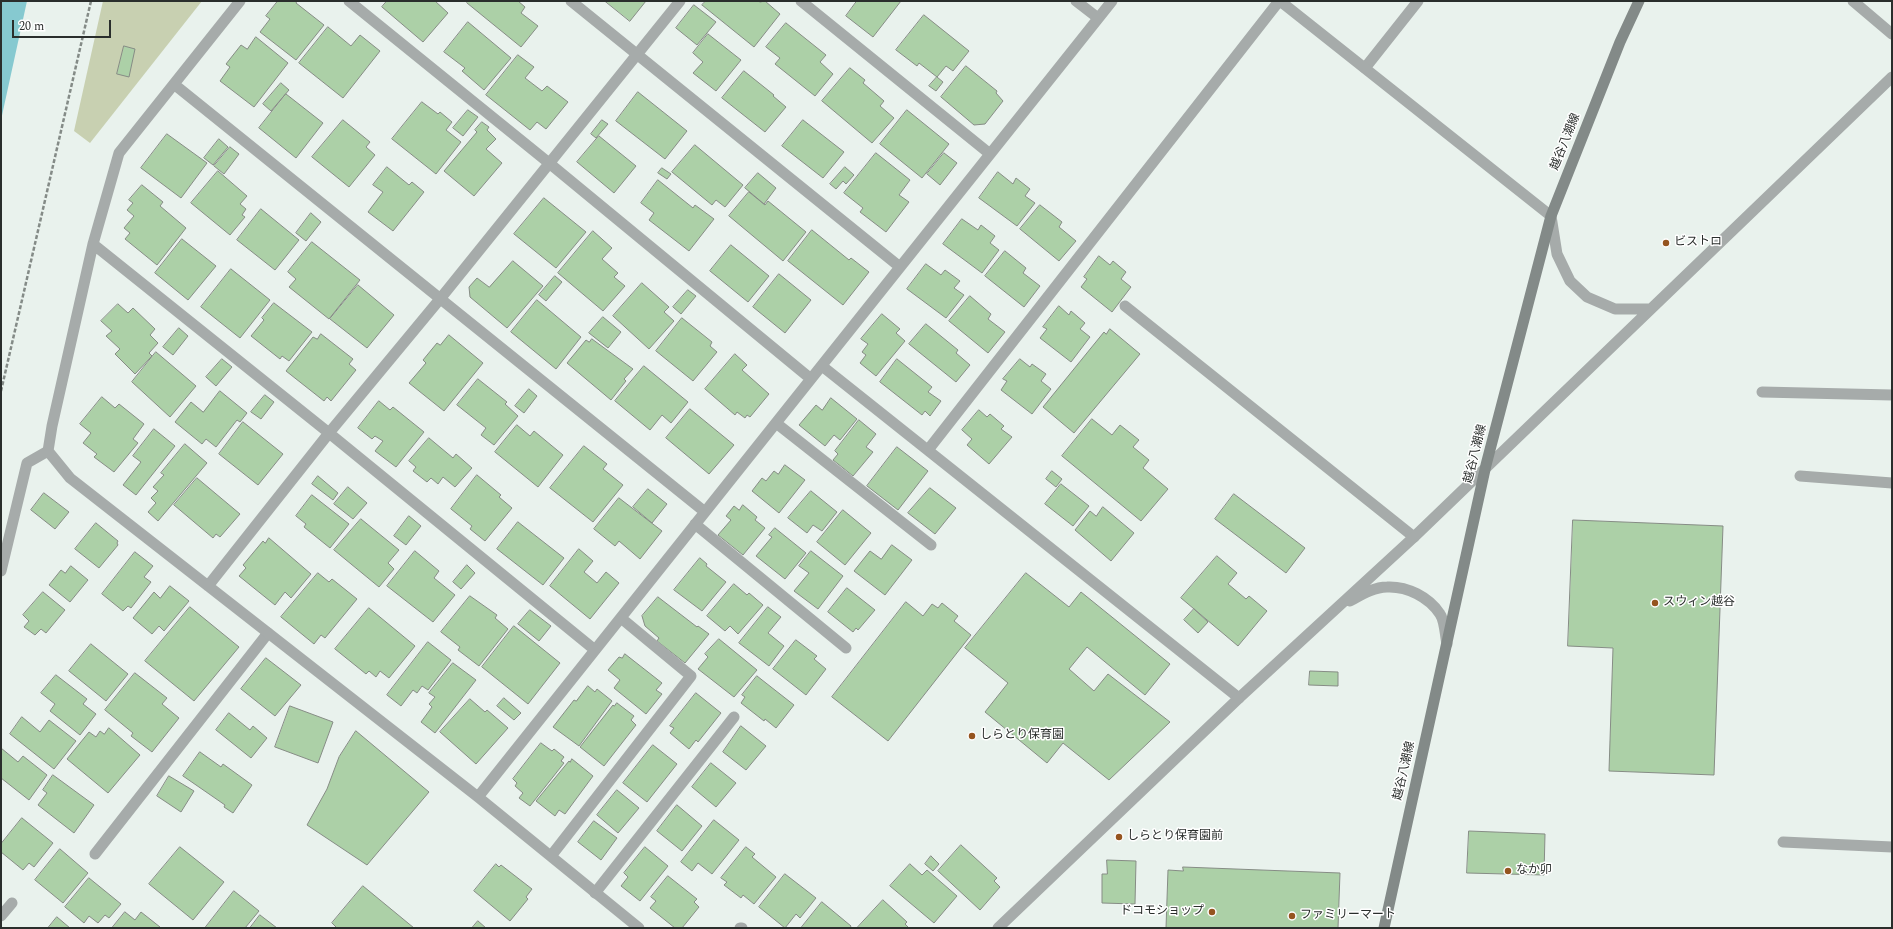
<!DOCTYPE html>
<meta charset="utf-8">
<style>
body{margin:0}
#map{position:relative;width:1893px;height:929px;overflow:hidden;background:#e9f2ed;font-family:Spectral,serif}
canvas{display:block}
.frame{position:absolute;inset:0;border:2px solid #2a2e2c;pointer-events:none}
.scale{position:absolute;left:12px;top:20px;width:99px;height:18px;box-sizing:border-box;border:2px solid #2a2e2c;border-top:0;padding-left:5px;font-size:12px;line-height:14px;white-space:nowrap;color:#2a2e2c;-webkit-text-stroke:3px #fff;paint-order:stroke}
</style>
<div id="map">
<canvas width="1893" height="929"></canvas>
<div class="frame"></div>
<div class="scale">20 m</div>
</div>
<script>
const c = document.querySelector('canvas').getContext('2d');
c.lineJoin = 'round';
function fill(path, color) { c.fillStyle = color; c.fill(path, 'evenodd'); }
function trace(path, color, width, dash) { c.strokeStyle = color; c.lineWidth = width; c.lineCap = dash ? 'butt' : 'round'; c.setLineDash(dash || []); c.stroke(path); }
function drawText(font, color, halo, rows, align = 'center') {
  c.font = font + ' Spectral,"Noto Sans JP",serif'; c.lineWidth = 3; c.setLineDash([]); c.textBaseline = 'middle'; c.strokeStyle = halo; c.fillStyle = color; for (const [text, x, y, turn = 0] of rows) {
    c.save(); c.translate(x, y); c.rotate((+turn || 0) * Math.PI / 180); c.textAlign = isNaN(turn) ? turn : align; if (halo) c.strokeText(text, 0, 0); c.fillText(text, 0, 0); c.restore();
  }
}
fill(new Path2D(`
 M 103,1 L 202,1 L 90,143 L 74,131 Z`), '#c8d0b1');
fill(new Path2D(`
 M 1,1 L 27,1 L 1,120 Z`), '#86c9d0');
const building = new Path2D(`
 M 278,1 L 297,1 L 296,3 L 324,25 L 296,60 L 260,32 L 270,19 L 266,16 Z
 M 387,1 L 435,1 L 448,13 L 423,42 L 382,7 Z
 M 468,1 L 518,1 L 525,7 L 521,13 L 538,26 L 521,47 L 467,3 Z
 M 605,1 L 646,1 L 630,21 Z
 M 706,1 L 758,1 L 760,2 L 765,1 L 780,14 L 754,47 L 702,5 Z
 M 857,1 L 901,1 L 873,37 L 846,16 Z
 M 694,5 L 716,22 L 697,45 L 676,28 Z
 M 924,15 L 969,51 L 953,71 L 946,66 L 937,77 L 919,63 L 917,66 L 896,50 Z
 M 468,22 L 511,58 L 484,90 L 462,71 L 465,68 L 444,52 Z
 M 786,23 L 826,55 L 820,62 L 833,74 L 815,96 L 775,64 L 780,58 L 766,47 Z
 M 328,27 L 351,46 L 360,35 L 380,51 L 343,98 L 299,63 Z
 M 708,34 L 741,60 L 716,91 L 693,73 L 703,62 L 693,53 Z
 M 256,37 L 288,63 L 254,107 L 220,81 L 230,67 L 226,64 L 241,45 L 247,49 Z
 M 124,46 L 135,49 L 129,77 L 117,74 Z
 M 518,55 L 534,67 L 525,78 L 542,91 L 547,86 L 568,102 L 546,129 L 537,122 L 530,130 L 486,95 Z
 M 966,66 L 997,91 L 996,93 L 1003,101 L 985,124 L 974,125 L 941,97 Z
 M 850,68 L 865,80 L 863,83 L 884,101 L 880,106 L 894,118 L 872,143 L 822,101 Z
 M 744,71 L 774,95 L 773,96 L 786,107 L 765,132 L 722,98 Z
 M 937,77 L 943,82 L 936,91 L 929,86 Z
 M 281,83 L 289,90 L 271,111 L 263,104 Z
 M 638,92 L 687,131 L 665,159 L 616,121 Z
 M 286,94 L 323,123 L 296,158 L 259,128 Z
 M 422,102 L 438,114 L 440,112 L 452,122 L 446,130 L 461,142 L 436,174 L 392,139 Z
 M 468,110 L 478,117 L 463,136 L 453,128 Z
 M 907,110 L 949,144 L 922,178 L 880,144 Z
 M 343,120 L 370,142 L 366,147 L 375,155 L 349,187 L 312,157 Z
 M 602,120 L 608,124 L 596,138 L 591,134 Z
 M 803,120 L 844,152 L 823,178 L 782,146 Z
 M 482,122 L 489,127 L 487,130 L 496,139 L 486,149 L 502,163 L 474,196 L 444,171 L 477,132 L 475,130 Z
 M 167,134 L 207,163 L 181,198 L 141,168 Z
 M 599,136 L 636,166 L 614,193 L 577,162 Z
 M 219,139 L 228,147 L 213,165 L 204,158 Z
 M 695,145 L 743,185 L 725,207 L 716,200 L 712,205 L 672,172 Z
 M 230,147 L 239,154 L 224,174 L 214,166 Z
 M 876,153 L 910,180 L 899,195 L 909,202 L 886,232 L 860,212 L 863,208 L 844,193 Z
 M 944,153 L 957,163 L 940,185 L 927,174 Z
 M 387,167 L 409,185 L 412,182 L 424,192 L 393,231 L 368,212 L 383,192 L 373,185 Z
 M 845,167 L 854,175 L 846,184 L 843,181 L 836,189 L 830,184 Z
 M 662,168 L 671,174 L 667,179 L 658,173 Z
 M 218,171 L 247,196 L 240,204 L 246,209 L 242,215 L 245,217 L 230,235 L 191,203 Z
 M 998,172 L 1013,184 L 1016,178 L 1030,189 L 1025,196 L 1035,203 L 1017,226 L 979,198 Z
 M 758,173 L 776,188 L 764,204 L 745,188 Z
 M 658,180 L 693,208 L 695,205 L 714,219 L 689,251 L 649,220 L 654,213 L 641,203 Z
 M 142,185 L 163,202 L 160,206 L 186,228 L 157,265 L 125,239 L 130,233 L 124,228 L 134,216 L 127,210 L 133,203 L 129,200 Z
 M 749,192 L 765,205 L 768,201 L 806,232 L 783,261 L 729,216 Z
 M 544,198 L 586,232 L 556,268 L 514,234 Z
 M 1040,205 L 1062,222 L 1059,227 L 1076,241 L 1059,261 L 1020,229 Z
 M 261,209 L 299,240 L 275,270 L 237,240 Z
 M 311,213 L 321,222 L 306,241 L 296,233 Z
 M 962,219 L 978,230 L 981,225 L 995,236 L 990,243 L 999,250 L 982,273 L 943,244 Z
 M 812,230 L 849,260 L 851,258 L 869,272 L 843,305 L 788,261 Z
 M 593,231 L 612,248 L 602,259 L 618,273 L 614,277 L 625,286 L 603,311 L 558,273 Z
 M 182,239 L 216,266 L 188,300 L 155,273 Z
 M 312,242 L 360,280 L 329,319 L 289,287 L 296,279 L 288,272 Z
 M 731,245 L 769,276 L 748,302 L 710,271 Z
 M 1005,251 L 1026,268 L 1023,273 L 1040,286 L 1024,307 L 985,276 Z
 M 1099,256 L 1110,265 L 1113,261 L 1126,272 L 1121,279 L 1131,287 L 1112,312 L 1081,287 L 1087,279 L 1084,277 Z
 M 513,261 L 543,286 L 507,328 L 470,297 L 469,287 L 477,278 L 489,287 Z
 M 926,264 L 941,275 L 945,270 L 960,281 L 954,288 L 964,295 L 946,318 L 907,289 Z
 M 231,269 L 270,300 L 240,338 L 201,307 Z
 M 779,274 L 811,300 L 785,333 L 753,307 Z
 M 555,276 L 562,282 L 546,301 L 539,295 Z
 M 642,283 L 669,307 L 664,312 L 674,321 L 649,349 L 613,316 Z
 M 358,285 L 394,315 L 367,348 L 330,319 Z
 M 688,290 L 696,296 L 681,314 L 673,307 Z
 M 970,296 L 991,314 L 988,319 L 1005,332 L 988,353 L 949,321 Z
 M 537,300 L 581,337 L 556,369 L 511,332 Z
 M 274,303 L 312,332 L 289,361 L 282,356 L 280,359 L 251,336 L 264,320 L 262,318 Z
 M 118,304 L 128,313 L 133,308 L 155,329 L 150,335 L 158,343 L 149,353 L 152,356 L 135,374 L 115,354 L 120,349 L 106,336 L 112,331 L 101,321 Z
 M 1059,306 L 1069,315 L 1071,311 L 1085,323 L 1080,329 L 1090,337 L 1071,362 L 1040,338 L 1047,329 L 1043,327 Z
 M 882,314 L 900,329 L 896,333 L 905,341 L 876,376 L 860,363 L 866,355 L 862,352 L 868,344 L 861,339 Z
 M 603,317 L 621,332 L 608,348 L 589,333 Z
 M 682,318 L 712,342 L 710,346 L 717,352 L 693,381 L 656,351 Z
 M 926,324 L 958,350 L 956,353 L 970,365 L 956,382 L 909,344 Z
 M 179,328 L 188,336 L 173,355 L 163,347 Z
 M 1110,329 L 1140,354 L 1074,433 L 1043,407 L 1104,332 L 1106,334 Z
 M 321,334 L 353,359 L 349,364 L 356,370 L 331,401 L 327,397 L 324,401 L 286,371 L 313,337 L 317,339 Z
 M 449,335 L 483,363 L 444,411 L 409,383 L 426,363 L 423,360 L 437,343 L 440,345 Z
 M 592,339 L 633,369 L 624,379 L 626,381 L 611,400 L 567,363 L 586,340 L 589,342 Z
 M 156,352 L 196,386 L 170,417 L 132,382 Z
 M 735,354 L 747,365 L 742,370 L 769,394 L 750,417 L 747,415 L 745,418 L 737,412 L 735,415 L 705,389 Z
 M 222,359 L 232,367 L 216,386 L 206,377 Z
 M 897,359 L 932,387 L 928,392 L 941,401 L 930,416 L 925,411 L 922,415 L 880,382 Z
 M 1020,359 L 1030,367 L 1032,364 L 1046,374 L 1041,381 L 1051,389 L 1032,414 L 1001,390 L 1007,381 L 1003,379 Z
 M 644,366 L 688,402 L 671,423 L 662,415 L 650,430 L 615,401 Z
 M 478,379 L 507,402 L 505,404 L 518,416 L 494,445 L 481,435 L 486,428 L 457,405 Z
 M 529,389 L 537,396 L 524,413 L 515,406 Z
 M 220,391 L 247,413 L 240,422 L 237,420 L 216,447 L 206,439 L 202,444 L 175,422 L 191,402 L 203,412 Z
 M 265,395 L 274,402 L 261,419 L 251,412 Z
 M 102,397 L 115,408 L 119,404 L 144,424 L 133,439 L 138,443 L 114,472 L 94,457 L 97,454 L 83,443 L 91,433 L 80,424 Z
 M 831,398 L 857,419 L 840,440 L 834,435 L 825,446 L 799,425 L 816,405 L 822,410 Z
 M 379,401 L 390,410 L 393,407 L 424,432 L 396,467 L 375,451 L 383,441 L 375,436 L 372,439 L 358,428 Z
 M 690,409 L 734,445 L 709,474 L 666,438 Z
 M 979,410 L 987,417 L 990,414 L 1004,426 L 1001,429 L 1012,437 L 989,464 L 967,445 L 972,439 L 962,430 Z
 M 1092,419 L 1112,435 L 1120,425 L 1139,440 L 1133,447 L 1149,460 L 1143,468 L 1168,489 L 1141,521 L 1062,456 Z
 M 859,420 L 876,434 L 866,447 L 873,452 L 853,476 L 833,460 L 838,454 L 835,451 Z
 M 243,422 L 283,454 L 258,485 L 219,454 Z
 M 517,425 L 530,436 L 534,431 L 563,455 L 538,487 L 495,452 Z
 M 154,429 L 175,446 L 136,495 L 123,485 L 141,462 L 133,456 Z
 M 429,438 L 453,458 L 456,454 L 472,468 L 455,487 L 443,477 L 438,484 L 431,478 L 427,482 L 413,471 L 416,467 L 409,461 Z
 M 185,444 L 207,463 L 158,521 L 148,512 L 156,503 L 151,498 L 158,491 L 153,487 L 164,475 L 161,473 Z
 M 584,446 L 607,464 L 603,469 L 623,485 L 593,522 L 550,488 Z
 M 897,447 L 928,471 L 898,510 L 867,486 Z
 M 785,465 L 805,480 L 779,513 L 752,491 L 762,478 L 766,481 L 774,471 L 778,474 Z
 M 1052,471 L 1062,479 L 1056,487 L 1046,479 Z
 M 477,475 L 501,495 L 499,497 L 512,508 L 485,541 L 470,529 L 472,526 L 451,509 Z
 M 318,476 L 338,493 L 333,500 L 312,484 Z
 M 197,478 L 240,514 L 220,537 L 216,534 L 213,538 L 174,505 Z
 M 1061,484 L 1089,506 L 1073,526 L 1045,504 Z
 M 348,487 L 367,503 L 353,519 L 334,504 Z
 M 930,488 L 956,508 L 935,534 L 908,513 Z
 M 648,489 L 667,504 L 652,523 L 633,507 Z
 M 811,491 L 837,512 L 822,531 L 813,525 L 807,533 L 788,518 Z
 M 44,493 L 69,512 L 55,529 L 31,510 Z
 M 1234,494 L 1305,548 L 1286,573 L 1215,519 Z
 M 312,495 L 349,524 L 330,548 L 304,527 L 306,524 L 296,516 Z
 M 619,498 L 662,531 L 640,559 L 619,541 L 615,546 L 594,529 Z
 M 743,505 L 757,517 L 755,520 L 765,528 L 743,555 L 718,535 L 731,520 L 726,516 L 734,506 L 739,510 Z
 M 1103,507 L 1134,533 L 1111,561 L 1075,530 L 1090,511 L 1096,516 Z
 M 843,510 L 871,533 L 845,565 L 817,542 Z
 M 409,516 L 421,526 L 406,545 L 394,536 Z
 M 361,519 L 399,550 L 388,563 L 394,569 L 379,587 L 334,550 Z
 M 1573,520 L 1723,526 L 1714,775 L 1609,771 L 1613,648 L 1568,646 Z
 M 518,522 L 564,558 L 543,585 L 497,549 Z
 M 96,523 L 118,541 L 117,543 L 118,545 L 99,568 L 75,549 Z
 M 775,528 L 806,553 L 785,579 L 756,556 L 772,537 L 769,535 Z
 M 269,538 L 311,574 L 291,598 L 285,592 L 275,605 L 239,576 L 246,568 L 243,565 L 263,541 L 265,543 Z
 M 892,545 L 912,560 L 885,595 L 854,571 L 870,551 L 881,559 Z
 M 579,549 L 593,561 L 584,572 L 597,583 L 606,572 L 619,583 L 590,619 L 550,586 Z
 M 415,551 L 439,571 L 434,578 L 455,595 L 433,622 L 387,586 Z
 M 811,551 L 843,576 L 818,609 L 794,591 L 809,573 L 799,566 Z
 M 135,552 L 153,566 L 144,577 L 151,582 L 131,608 L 128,606 L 123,611 L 102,594 Z
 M 1217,556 L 1237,573 L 1228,584 L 1246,599 L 1249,596 L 1267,611 L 1238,646 L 1181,598 Z
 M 700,558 L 707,564 L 706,566 L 726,582 L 702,611 L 674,590 Z
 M 467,565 L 475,573 L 461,589 L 453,582 Z
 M 71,566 L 88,580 L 70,602 L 49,585 L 61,570 L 65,573 Z
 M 318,573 L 329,582 L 332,579 L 357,599 L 325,638 L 321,635 L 314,644 L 281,617 Z
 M 1026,573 L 1069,607 L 1081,592 L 1170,664 L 1145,695 L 1087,647 L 1069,669 L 1094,691 L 1108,674 L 1170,722 L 1109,780 L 1063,743 L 1047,763 L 985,712 L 1008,683 L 965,648 Z
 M 734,584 L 747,595 L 749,593 L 763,605 L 738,634 L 730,626 L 725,631 L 707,616 Z
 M 170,586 L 189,601 L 164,631 L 159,626 L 152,634 L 133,618 L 154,592 L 160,598 Z
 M 847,588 L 875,610 L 858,630 L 856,628 L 853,632 L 828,612 Z
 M 43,592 L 65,610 L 46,633 L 41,629 L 35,635 L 24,627 L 29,621 L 23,615 Z
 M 470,596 L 497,615 L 495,618 L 508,629 L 479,666 L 458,650 L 460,647 L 441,632 Z
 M 658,597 L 697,627 L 698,626 L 709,634 L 685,663 L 657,641 L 659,638 L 645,626 L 642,616 Z
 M 906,602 L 923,616 L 932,604 L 938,608 L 942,603 L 958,616 L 954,621 L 971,635 L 888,741 L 832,697 Z
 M 190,607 L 239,647 L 194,701 L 145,661 Z
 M 768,607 L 781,617 L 768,633 L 784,646 L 769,666 L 739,643 Z
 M 369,608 L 415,646 L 389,678 L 380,671 L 376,677 L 369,671 L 366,674 L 335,649 Z
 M 1194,609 L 1208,622 L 1198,633 L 1184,620 Z
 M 530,610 L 551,626 L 539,641 L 518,624 Z
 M 514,626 L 560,663 L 528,704 L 482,667 Z
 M 719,639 L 757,670 L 734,697 L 698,669 L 708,657 L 705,654 Z
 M 796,640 L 817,656 L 814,659 L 826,669 L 806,695 L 773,669 Z
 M 428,642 L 451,660 L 428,690 L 422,686 L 417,693 L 413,690 L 401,706 L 387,695 Z
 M 91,644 L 128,674 L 106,701 L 69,671 Z
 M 625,654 L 662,683 L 656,690 L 662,694 L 646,714 L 614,688 L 620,680 L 608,670 L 619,657 L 622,658 Z
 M 266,658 L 301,685 L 275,716 L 241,689 Z
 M 453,663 L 476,680 L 435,733 L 421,722 L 432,707 L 429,704 L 435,697 L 429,693 Z
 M 1310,671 L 1338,672 L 1338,686 L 1309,685 Z
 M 135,673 L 167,698 L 162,704 L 179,718 L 152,752 L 131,736 L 133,733 L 105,710 Z
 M 56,675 L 87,699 L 83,704 L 96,714 L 80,735 L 50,711 L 55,704 L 41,693 Z
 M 757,676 L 794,705 L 776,728 L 765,719 L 764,721 L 741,703 L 745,697 L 742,695 Z
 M 588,686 L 595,692 L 597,689 L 612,701 L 579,746 L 553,727 L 574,700 L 576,701 Z
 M 696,693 L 721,713 L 698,742 L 696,740 L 689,749 L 670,733 L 674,728 L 670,726 Z
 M 504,698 L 521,713 L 514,720 L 497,706 Z
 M 470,699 L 485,712 L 487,710 L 508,728 L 476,764 L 440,732 Z
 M 617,703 L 634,716 L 631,720 L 636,725 L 604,766 L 580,747 L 613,705 L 614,706 Z
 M 290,706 L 333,722 L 318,763 L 275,747 Z
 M 229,713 L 250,730 L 253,726 L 267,738 L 251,758 L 216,730 Z
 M 22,717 L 40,732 L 49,720 L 76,741 L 54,769 L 10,734 Z
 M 741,726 L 766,746 L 746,770 L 723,752 Z
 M 109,728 L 140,755 L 108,793 L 67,759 L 89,732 L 96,737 L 100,731 L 104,734 Z
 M 356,731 L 429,792 L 367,865 L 307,825 L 327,789 L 339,757 Z
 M 541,743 L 552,751 L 554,749 L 564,757 L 561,761 L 564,763 L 530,806 L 519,798 L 523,793 L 515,786 L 517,783 L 513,779 Z
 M 653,745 L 677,764 L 647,802 L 623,783 Z
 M 1,748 L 18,762 L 23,756 L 47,775 L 29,800 L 1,778 Z
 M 200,752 L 221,767 L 223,764 L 252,785 L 233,813 L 224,807 L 225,805 L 183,776 Z
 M 572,759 L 593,776 L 565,814 L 559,810 L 555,816 L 536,801 L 569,761 L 570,762 Z
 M 711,763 L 736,783 L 716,807 L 692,787 Z
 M 53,775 L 94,805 L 74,833 L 38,805 L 47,793 L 43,790 Z
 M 169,776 L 194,791 L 181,812 L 157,796 Z
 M 617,790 L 639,808 L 618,833 L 597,815 Z
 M 677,805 L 702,826 L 682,851 L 657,831 Z
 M 22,818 L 53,843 L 34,867 L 29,863 L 23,870 L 1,852 L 1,844 Z
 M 714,820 L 739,840 L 712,874 L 698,863 L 692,871 L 681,862 Z
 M 594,821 L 617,838 L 601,860 L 578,842 Z
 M 1469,831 L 1545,834 L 1544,875 L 1467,873 Z
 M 961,845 L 997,878 L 994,881 L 1000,887 L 980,910 L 938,871 Z
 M 180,847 L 224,882 L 193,920 L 149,884 Z
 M 645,847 L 668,866 L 640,901 L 621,886 L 628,877 L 624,873 Z
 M 746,847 L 755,854 L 752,857 L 776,877 L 754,904 L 743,895 L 741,898 L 724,885 L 727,882 L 721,878 Z
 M 60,849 L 88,873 L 63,903 L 35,880 Z
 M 931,856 L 939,864 L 933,871 L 925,864 Z
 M 1107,860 L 1136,861 L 1135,904 L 1102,903 L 1102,874 L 1107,874 Z
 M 496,864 L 499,867 L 501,865 L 532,889 L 526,897 L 528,899 L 510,921 L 474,891 Z
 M 910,864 L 922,875 L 927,870 L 957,896 L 934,923 L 890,886 Z
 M 1183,867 L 1340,873 L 1338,928 L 1166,928 L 1168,870 L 1183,871 Z
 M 785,874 L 816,898 L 800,918 L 796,914 L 785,928 L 759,907 Z
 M 668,876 L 697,899 L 694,902 L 699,907 L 682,928 L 675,928 L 650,908 L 656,901 L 651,897 Z
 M 89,878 L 121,904 L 109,918 L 105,915 L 98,923 L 89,916 L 84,923 L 65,907 Z
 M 363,886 L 414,928 L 337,928 L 332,923 Z
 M 234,891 L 259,911 L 245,928 L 205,928 Z
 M 883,900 L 907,922 L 905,924 L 909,928 L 857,928 Z
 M 822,902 L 851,926 L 850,928 L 801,928 Z
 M 125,912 L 135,920 L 141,912 L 160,927 L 159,928 L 112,928 Z
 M 260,915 L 277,928 L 250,928 Z
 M 57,917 L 70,928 L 48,928 Z
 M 478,921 L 486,928 L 472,928 Z`);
fill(building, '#acd0a7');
trace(building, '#868c85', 1);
trace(new Path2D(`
 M 1,391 L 91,1`), '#848b87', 2.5, [4, 2]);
trace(new Path2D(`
 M 1853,1 L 1892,34
 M 1365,68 L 1418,1
 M 1783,842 L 1892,847
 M 95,854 L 268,633
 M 595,893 L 734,717
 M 1,916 L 12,903`), '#a6abaa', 11);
trace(new Path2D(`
 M 240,1 L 119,153 L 93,244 L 52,426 L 48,451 L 70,478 L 478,797 L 639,928
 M 349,1 L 549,163 L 811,379
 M 571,1 L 900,267
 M 801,1 L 990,154
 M 1076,1 L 1098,18
 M 1280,1 L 1551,216
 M 175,85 L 705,512
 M 93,244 L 329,433 L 595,650
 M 1125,306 L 1414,537
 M 822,366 L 1239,698
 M 1762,392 L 1892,395
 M 776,423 L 931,545
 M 928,450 L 1279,1
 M 1800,476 L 1892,483
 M 695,524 L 846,648
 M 1,571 L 27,463 L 48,451
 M 208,586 L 329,433 L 440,299 L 680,1
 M 478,797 L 1112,1
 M 551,856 L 691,676 L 621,618
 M 740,928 L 742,928`), '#a6abaa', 11);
trace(new Path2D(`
 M 1551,216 L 1557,254 L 1570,281 L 1587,297 L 1615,309 L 1649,309
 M 1350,601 C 1361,595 1374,587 1387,587 C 1407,586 1429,597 1440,614 C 1445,621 1445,635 1447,644
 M 998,928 L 1239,698 L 1414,537 L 1892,77`), '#a6abaa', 11);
trace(new Path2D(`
 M 1384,928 L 1486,465 L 1551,216 L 1620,42 L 1639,1`), '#838a88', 11);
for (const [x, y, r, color] of [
 [1666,243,4,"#95541f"],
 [1655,603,4,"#95541f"],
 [972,736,4,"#95541f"],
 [1119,837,4,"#95541f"],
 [1508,871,4,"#95541f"],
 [1212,912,4,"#95541f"],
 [1292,916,4,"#95541f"]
]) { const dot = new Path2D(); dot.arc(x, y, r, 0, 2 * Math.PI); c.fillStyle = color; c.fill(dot); trace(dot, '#fff', 1.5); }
drawText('12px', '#2a2e2c', '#fff', [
 ["越谷八潮線",1566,142,-68],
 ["越谷八潮線",1476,454,-76],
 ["越谷八潮線",1405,771,-77]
]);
drawText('12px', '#2a2e2c', '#fff', [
 ["ビストロ",1674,243],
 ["スウィン越谷",1663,603],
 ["しらとり保育園",980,736],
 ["しらとり保育園前",1127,837],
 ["なか卯",1516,871],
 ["ドコモショップ",1204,912,"right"],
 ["ファミリーマート",1300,916]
], 'left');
</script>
